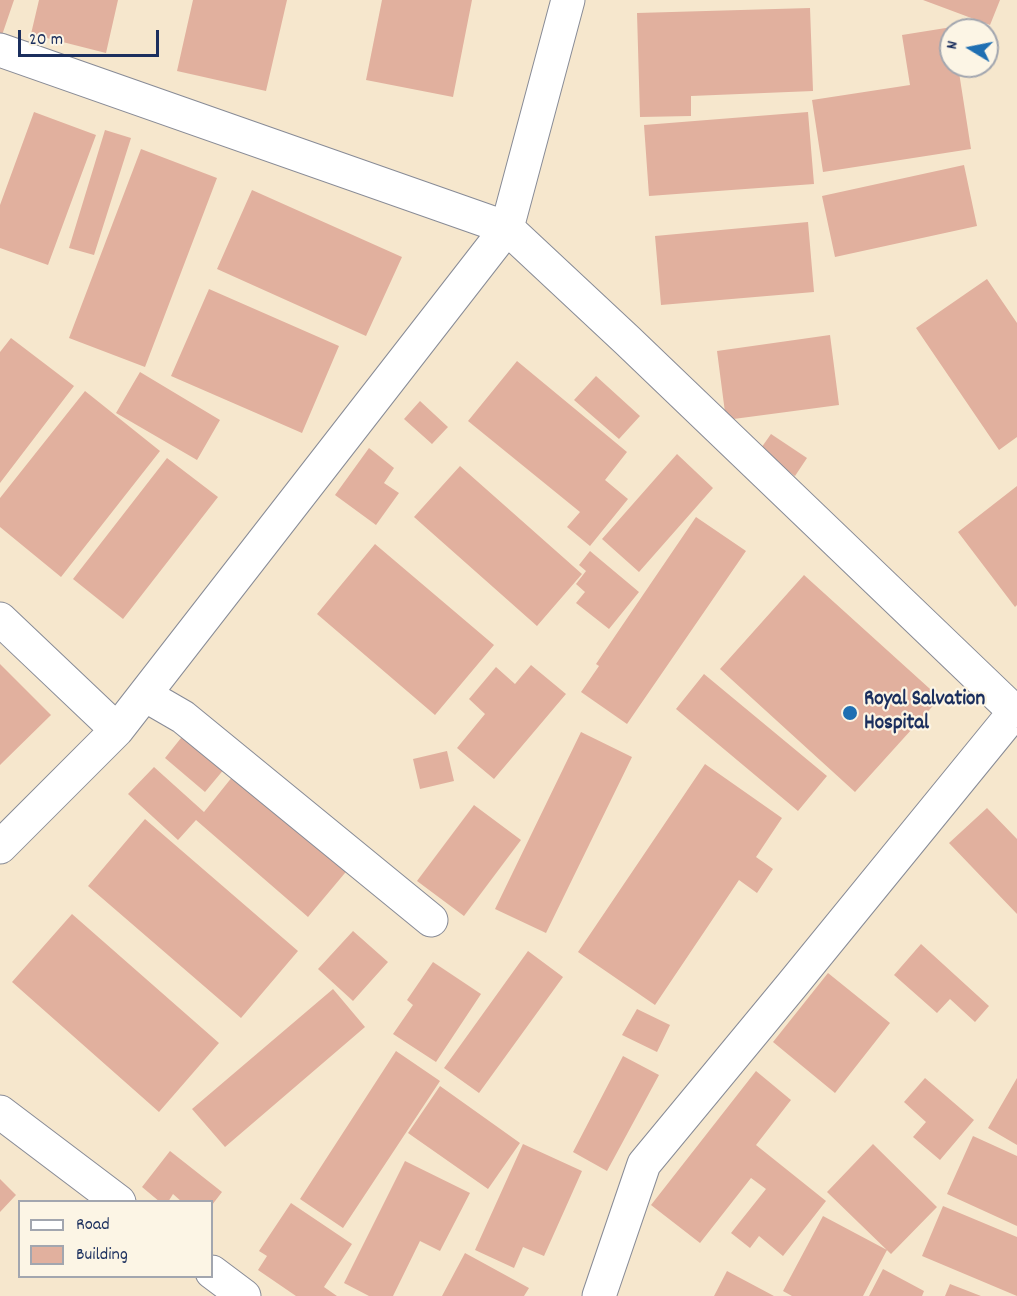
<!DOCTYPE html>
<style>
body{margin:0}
#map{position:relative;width:1017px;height:1296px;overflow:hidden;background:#f6e7cd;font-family:Dekko,sans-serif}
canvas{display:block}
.legend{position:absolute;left:18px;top:1200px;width:195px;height:78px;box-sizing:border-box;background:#fcf5e5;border:2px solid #a2a6af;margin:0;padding:8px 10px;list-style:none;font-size:18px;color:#1b2f5e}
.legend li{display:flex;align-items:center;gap:12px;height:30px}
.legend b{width:30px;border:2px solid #a2a6af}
.north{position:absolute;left:939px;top:18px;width:60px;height:60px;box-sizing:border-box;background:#fcf5e5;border:2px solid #a2a6af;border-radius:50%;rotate:280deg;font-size:16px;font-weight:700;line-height:24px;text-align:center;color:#1b2f5e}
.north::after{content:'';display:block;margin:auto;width:21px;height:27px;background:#1f6fb2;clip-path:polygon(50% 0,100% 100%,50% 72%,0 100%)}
.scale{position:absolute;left:18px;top:30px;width:141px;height:27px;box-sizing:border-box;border:3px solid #1b2f5e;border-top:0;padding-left:8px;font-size:18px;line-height:21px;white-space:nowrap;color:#1b2f5e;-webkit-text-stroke:4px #fcf5e5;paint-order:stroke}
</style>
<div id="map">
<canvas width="1017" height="1296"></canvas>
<ul class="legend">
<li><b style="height:8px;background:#fff"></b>Road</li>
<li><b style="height:16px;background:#e1b09e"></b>Building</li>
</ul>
<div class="north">N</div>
<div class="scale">20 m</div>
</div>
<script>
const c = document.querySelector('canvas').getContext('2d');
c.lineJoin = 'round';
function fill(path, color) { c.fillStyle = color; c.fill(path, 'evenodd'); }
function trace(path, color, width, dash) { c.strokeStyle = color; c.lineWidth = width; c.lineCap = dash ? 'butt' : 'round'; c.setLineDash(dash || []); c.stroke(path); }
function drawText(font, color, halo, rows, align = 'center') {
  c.font = font + ' Dekko,sans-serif'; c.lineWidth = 4.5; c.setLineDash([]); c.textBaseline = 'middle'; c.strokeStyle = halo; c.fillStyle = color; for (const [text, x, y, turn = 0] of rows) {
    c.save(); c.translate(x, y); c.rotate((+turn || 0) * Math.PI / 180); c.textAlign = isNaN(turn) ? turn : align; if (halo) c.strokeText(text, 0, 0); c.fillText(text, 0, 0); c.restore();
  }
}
fill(new Path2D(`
 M 0,0 L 14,0 L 0,41 Z
 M 39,0 L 118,0 L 106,53 L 31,34 Z
 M 193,0 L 287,0 L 266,91 L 177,71 Z
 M 382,0 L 472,0 L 453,97 L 366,80 Z
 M 923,0 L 1000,0 L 990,25 Z
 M 810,8 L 813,91 L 691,96 L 691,116 L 640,117 L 637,13 Z
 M 952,27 L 951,66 L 958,66 L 971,149 L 823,172 L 812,100 L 910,85 L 902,35 Z
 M 34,112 L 96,135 L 48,265 L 0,248 L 0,205 Z
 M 808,112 L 814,184 L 649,196 L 644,125 Z
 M 105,130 L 131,138 L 94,255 L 69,248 Z
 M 141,149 L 217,178 L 145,367 L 69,338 Z
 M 964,165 L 977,226 L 835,257 L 822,196 Z
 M 252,190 L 402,257 L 366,336 L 217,269 Z
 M 808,222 L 814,292 L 661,305 L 655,236 Z
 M 987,279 L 1017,323 L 1017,437 L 999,450 L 916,328 Z
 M 209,289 L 339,346 L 302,433 L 171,376 Z
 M 830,335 L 839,405 L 726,420 L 717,351 Z
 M 11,338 L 74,386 L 0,483 L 0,352 Z
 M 517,361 L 627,452 L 605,480 L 628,499 L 590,546 L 567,527 L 580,512 L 468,421 Z
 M 140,372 L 220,420 L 197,460 L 116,413 Z
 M 596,376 L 640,416 L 619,439 L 574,400 Z
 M 85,391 L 160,451 L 61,577 L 0,527 L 0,498 Z
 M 420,401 L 448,427 L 432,444 L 404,419 Z
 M 771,434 L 807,458 L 795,476 L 759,451 Z
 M 369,448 L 394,468 L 384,483 L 399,493 L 376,525 L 335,495 Z
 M 677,454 L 713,488 L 639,572 L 602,539 Z
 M 167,458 L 218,497 L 123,619 L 73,579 Z
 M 460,466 L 582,574 L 537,626 L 414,517 Z
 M 1017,486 L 1017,605 L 1015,607 L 958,532 Z
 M 696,517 L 746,551 L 627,724 L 581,692 L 599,666 L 596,664 Z
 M 375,544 L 494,645 L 435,715 L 317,614 Z
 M 590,551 L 639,592 L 609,629 L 576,603 L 585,592 L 576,584 L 586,571 L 579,565 Z
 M 804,575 L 940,698 L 855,792 L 720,669 Z
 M 0,664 L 51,715 L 0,765 Z
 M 531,665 L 566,694 L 494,779 L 457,748 L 485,714 L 469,699 L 496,667 L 515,684 Z
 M 704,674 L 827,776 L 798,811 L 676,709 Z
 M 581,732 L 632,757 L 546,933 L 495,909 Z
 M 185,733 L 225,768 L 205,792 L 165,758 Z
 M 447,751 L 454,781 L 420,789 L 413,759 Z
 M 705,764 L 782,818 L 756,857 L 773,869 L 757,893 L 739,880 L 655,1005 L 578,952 Z
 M 154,767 L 204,812 L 237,771 L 350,867 L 308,917 L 196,820 L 178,840 L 128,794 Z
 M 474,805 L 521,840 L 464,916 L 417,881 Z
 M 987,808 L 1017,839 L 1017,914 L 949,843 Z
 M 145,819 L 298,951 L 241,1018 L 88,886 Z
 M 72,914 L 219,1043 L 159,1112 L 12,982 Z
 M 353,931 L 388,962 L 353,1001 L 318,969 Z
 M 921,944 L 989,1006 L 975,1022 L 950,999 L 937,1013 L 894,975 Z
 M 528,951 L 563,977 L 479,1093 L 444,1068 Z
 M 433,962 L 481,994 L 436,1062 L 393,1034 L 413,1005 L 407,1000 Z
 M 828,973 L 890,1023 L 835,1093 L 773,1042 Z
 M 333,989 L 365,1027 L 225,1147 L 192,1109 Z
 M 637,1009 L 670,1025 L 657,1052 L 622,1035 Z
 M 396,1051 L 440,1081 L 343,1228 L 300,1199 Z
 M 623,1056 L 659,1075 L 607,1171 L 573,1152 Z
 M 756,1071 L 791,1100 L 756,1145 L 826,1201 L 783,1256 L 759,1236 L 750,1248 L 731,1233 L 766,1189 L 751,1178 L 700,1243 L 651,1205 Z
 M 925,1078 L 974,1120 L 940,1160 L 913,1137 L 926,1122 L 904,1102 Z
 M 1017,1078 L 1017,1145 L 988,1128 Z
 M 440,1086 L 520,1143 L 488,1189 L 408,1133 Z
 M 973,1136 L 1017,1156 L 1017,1226 L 947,1194 Z
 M 523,1144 L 582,1171 L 544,1256 L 523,1247 L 514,1268 L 475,1250 Z
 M 873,1144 L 937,1207 L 891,1254 L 827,1192 Z
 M 170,1151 L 222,1192 L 212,1205 L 212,1202 L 182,1202 L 173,1194 L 168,1202 L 160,1202 L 142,1187 Z
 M 405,1161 L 470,1193 L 440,1251 L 420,1241 L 393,1296 L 369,1296 L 344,1283 Z
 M 0,1179 L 16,1195 L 0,1212 Z
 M 291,1203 L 352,1244 L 324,1287 L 337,1296 L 296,1296 L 258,1270 L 267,1256 L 259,1251 Z
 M 943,1206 L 1017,1237 L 1017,1296 L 922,1256 Z
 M 823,1216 L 887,1250 L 863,1296 L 792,1296 L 783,1291 Z
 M 465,1253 L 529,1288 L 524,1296 L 442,1296 Z
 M 883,1269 L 924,1291 L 922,1296 L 869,1296 Z
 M 727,1271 L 774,1296 L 714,1296 Z
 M 950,1284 L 981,1296 L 945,1296 Z`), '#e1b09e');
const minor = new Path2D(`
 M 0,50 L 507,228 L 628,341 L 1014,711
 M 0,619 L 117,730
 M 145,695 L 183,717 L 431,920
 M 0,847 L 117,730 L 507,228 L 568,0
 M 0,1112 L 119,1202
 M 212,1272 L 244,1296
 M 599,1296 L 644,1164 L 792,985 L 1017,709`);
trace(minor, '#888b96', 35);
trace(minor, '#fff', 33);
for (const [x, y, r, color] of [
 [850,713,8,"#1f6fb2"]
]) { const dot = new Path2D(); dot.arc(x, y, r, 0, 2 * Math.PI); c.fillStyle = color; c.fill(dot); trace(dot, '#fcf5e5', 2); }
drawText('bold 21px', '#1b2f5e', '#fcf5e5', [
 ["Royal Salvation",864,701],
 ["Hospital",864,725]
], 'left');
</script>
